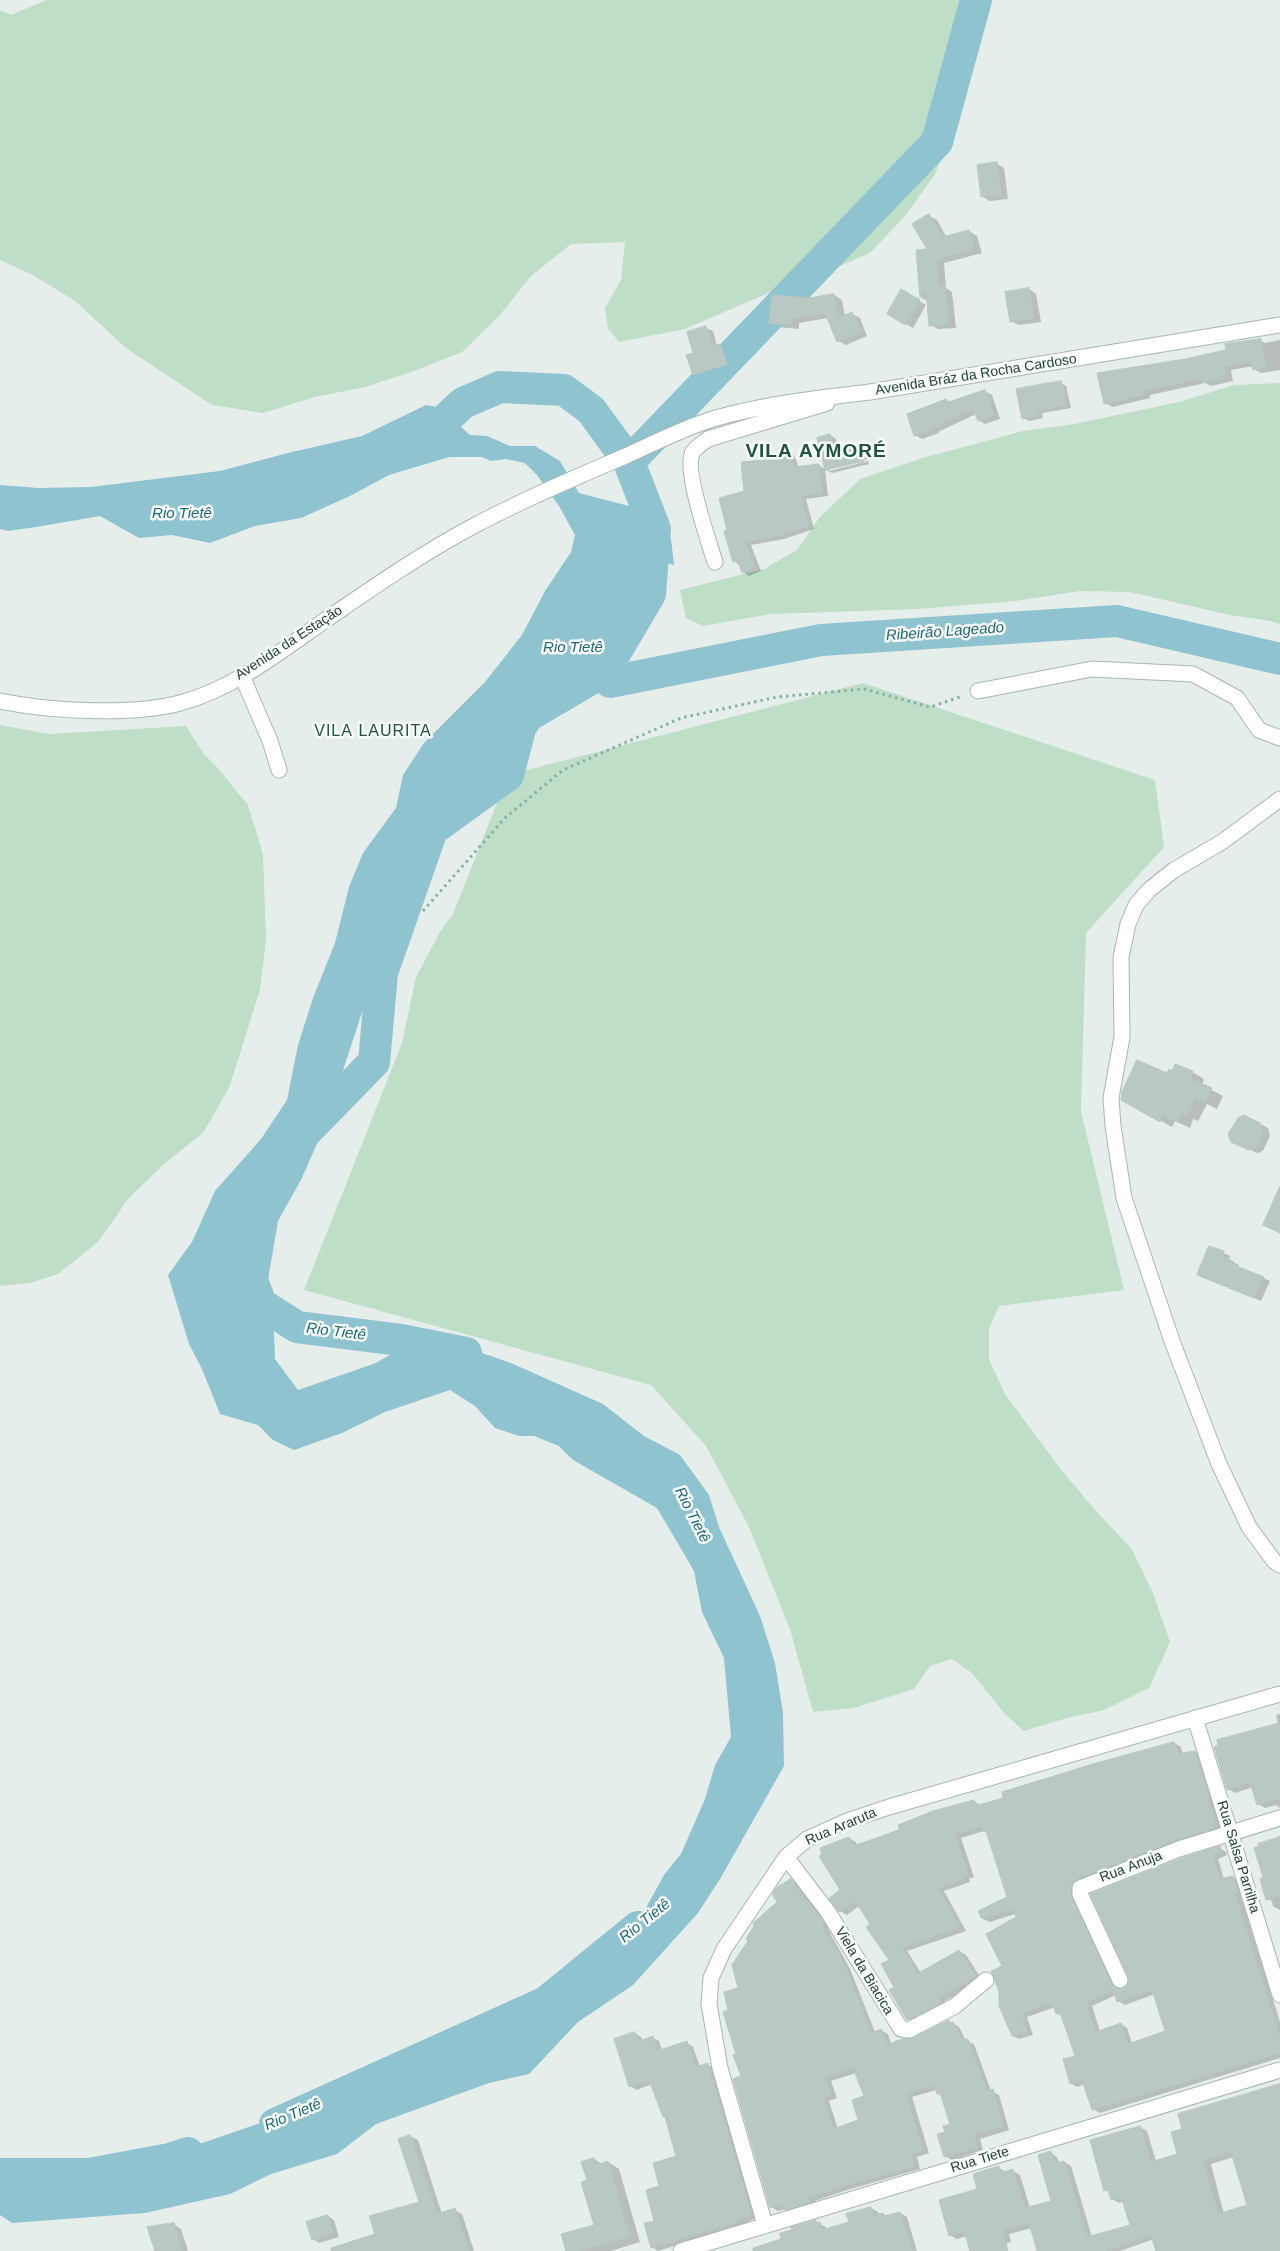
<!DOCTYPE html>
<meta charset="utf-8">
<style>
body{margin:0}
canvas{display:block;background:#e5eeea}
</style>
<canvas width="1280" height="2251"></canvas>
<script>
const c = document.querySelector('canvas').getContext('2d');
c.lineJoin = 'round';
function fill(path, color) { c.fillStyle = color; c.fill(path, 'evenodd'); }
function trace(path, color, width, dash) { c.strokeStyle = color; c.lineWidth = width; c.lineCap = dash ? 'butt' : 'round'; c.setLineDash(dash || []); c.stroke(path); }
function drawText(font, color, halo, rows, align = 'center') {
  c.font = font + ' Helvetica,sans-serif'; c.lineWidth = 5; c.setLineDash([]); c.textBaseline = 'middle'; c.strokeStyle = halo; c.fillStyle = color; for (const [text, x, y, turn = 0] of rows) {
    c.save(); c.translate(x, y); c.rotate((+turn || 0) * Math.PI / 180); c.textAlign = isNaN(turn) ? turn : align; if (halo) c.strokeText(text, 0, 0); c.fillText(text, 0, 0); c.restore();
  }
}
fill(new Path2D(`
 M 47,0 L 974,0 L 955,58 L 954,126 L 935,174 L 906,215 L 870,253 L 823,273 L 775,290 L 685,329 L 619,342 L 608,328 L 605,308 L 621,280 L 625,242 L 571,244 L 531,276 L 499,316 L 462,352 L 414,371 L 365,387 L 315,397 L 263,413 L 212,405 L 126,348 L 75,301 L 33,275 L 0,260 L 0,10 L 11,15 Z
 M 1280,383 L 1280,624 L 1270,621 L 1230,615 L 1130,592 L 1080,591 L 1015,601 L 917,609 L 771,614 L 703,626 L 686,618 L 680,590 L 764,569 L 797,550 L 819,518 L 860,479 L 923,458 L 1023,431 L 1075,424 L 1183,401 L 1234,385 Z
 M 863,683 L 1155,780 L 1164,847 L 1086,933 L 1081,1111 L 1124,1290 L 999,1306 L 989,1328 L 989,1360 L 1005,1394 L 1062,1471 L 1096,1511 L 1131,1548 L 1153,1593 L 1170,1642 L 1149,1688 L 1104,1710 L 1067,1718 L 1024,1731 L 1005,1714 L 972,1673 L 952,1659 L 930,1666 L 914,1689 L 854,1708 L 813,1712 L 790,1629 L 748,1525 L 706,1446 L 651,1385 L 304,1290 L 402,1043 L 416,977 L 441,930 L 453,914 L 508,775 Z
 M 0,725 L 49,734 L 186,726 L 203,753 L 216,766 L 248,805 L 263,854 L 266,940 L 260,990 L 229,1088 L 203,1133 L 164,1164 L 128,1199 L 98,1242 L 58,1274 L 30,1283 L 0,1286 Z`), '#bfdec8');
fill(new Path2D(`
 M 426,405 L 452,410 L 461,427 L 470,435 L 487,436 L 510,446 L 535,446 L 560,461 L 579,493 L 629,506 L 654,516 L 671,539 L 674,565 L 652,560 L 640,578 L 625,614 L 624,666 L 602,691 L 539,728 L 508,775 L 459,800 L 413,857 L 325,1125 L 302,1178 L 278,1221 L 266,1292 L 274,1333 L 275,1359 L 298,1390 L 376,1363 L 408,1344 L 453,1343 L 511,1363 L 603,1404 L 644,1436 L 680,1455 L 709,1495 L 719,1527 L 760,1616 L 775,1663 L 783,1713 L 784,1766 L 720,1879 L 698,1913 L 633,1985 L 578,2022 L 529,2074 L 489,2083 L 376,2124 L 337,2154 L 271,2174 L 230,2194 L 145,2213 L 12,2223 L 0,2215 L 0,2171 L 68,2175 L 109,2180 L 153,2160 L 295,2111 L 335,2102 L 386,2077 L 429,2068 L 498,2039 L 527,2018 L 577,1990 L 609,1948 L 635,1928 L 664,1875 L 681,1854 L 705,1799 L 715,1765 L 731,1737 L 724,1658 L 702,1612 L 694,1571 L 657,1508 L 573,1460 L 559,1446 L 534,1436 L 519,1436 L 495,1428 L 475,1406 L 450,1390 L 385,1412 L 342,1433 L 294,1450 L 273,1440 L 258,1425 L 220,1414 L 202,1369 L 189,1344 L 168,1275 L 192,1242 L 215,1191 L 261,1139 L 287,1100 L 298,1045 L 313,998 L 335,943 L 349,887 L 363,853 L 396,808 L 403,775 L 424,743 L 485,682 L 522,635 L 545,591 L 571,552 L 575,535 L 559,506 L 537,475 L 525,463 L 506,459 L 491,461 L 482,457 L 449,457 L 389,475 L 350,496 L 301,518 L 255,526 L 210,543 L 172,535 L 139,538 L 100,516 L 36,527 L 8,531 L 0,529 L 0,485 L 38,488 L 91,487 L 220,471 L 288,453 L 362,436 Z`), '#90c3d0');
fill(new Path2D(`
 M 997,164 L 1004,168 L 1008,199 L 989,201 L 982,196 Z
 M 929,216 L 937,220 L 947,238 L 969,231 L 977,236 L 982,253 L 944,263 L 946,288 L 952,292 L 956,328 L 938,329 L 931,325 L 928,301 L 922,298 L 917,251 L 929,250 Z
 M 1029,289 L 1036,294 L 1041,322 L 1019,325 L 1011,321 Z
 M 902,291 L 926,305 L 913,328 L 889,314 Z
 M 834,295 L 842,300 L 845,317 L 852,314 L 860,318 L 867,336 L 846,345 L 838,341 L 828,318 L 799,323 L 799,329 L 778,327 L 770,322 L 809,300 Z
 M 706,328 L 713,331 L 717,346 L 720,345 L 726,349 L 732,367 L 700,378 L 694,374 L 695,353 Z
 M 1280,340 L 1280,370 L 1261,373 L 1254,369 L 1254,366 L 1231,370 L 1233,381 L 1211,386 L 1205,383 L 1150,395 L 1150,398 L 1113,407 L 1105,403 L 1185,361 L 1261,341 L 1265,343 Z
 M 1061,383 L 1066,386 L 1071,408 L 1042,413 L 1043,418 L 1029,421 L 1023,418 Z
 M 985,391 L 992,395 L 1000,419 L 985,424 L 979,420 L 976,414 L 938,432 L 939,433 L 922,439 L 915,435 L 946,400 L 951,403 Z
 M 830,435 L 836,439 L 839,450 L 860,446 L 866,449 L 868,459 L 829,468 L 829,471 L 868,461 L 869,464 L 832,473 L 826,470 Z
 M 788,452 L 794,455 L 799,468 L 818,465 L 825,469 L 828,496 L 806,499 L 814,529 L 784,539 L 751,545 L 761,571 L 749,576 L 743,572 L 741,566 L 734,561 L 746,492 L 762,461 Z
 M 1172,1072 L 1192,1072 L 1204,1079 L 1202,1085 L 1223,1096 L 1217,1109 L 1207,1104 L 1198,1121 L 1193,1119 L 1190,1128 L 1175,1121 L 1172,1127 L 1122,1098 Z
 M 1260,1124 L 1268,1128 L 1270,1136 L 1263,1151 L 1257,1153 L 1238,1144 Z
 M 1210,1247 L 1230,1256 L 1229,1260 L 1239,1265 L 1238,1268 L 1270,1281 L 1261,1301 L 1199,1275 Z
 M 1280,1714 L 1280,1808 L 1276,1805 L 1265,1808 L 1258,1804 L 1253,1787 L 1235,1793 L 1228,1789 L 1278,1724 L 1276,1715 Z
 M 1174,1743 L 1181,1747 L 1183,1755 L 1195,1752 L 1202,1756 L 1221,1828 L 1083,1883 L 1078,1902 L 1118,1989 L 1124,1990 L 1129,1986 L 1130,1976 L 1092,1895 L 1220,1848 L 1226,1852 L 1227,1855 L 1218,1859 L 1224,1879 L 1233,1877 L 1239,1881 L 1244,1896 L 1241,1897 L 1280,2022 L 1280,2058 L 1100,2113 L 1093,2109 L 1085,2084 L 1077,2087 L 1071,2083 L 1076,2057 L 1063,2017 L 1057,2013 L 1055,2007 L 1027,2017 L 1033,2035 L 1019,2039 L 1013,2036 L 1004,1966 L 1017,1918 L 1015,1914 L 990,1922 L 983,1919 L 1009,1897 L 988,1833 L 984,1831 L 961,1838 L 974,1877 L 969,1879 L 970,1882 L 944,1891 L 966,1931 L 907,1951 L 921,1973 L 959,1951 L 966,1955 L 982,1980 L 945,2001 L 947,2007 L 914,2023 L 908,2019 L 896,1988 L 891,1961 L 872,1924 L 859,1906 L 847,1915 L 840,1911 L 849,1838 L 856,1842 L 857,1845 L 974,1801 L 981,1806 ZM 1155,1994 L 1167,2032 L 1132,2043 L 1127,2028 L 1121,2024 L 1100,2031 L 1092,2006 L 1116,1995 L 1118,2001 L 1125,2005 Z
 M 1278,1836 L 1280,1836 L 1280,1910 L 1273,1906 L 1272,1901 L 1267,1899 L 1265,1878 Z
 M 791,1880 L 798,1884 L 830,1927 L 828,1929 L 850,1969 L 875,2032 L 881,2030 L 888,2034 L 891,2044 L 914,2040 L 949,2021 L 959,2027 L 966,2041 L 974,2044 L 991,2091 L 999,2095 L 1009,2130 L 980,2139 L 983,2150 L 952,2160 L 945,2156 L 947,2132 L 952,2124 L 942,2096 L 938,2094 L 936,2090 L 912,2097 L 929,2153 L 917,2157 L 920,2169 L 844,2191 L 815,2201 L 816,2206 L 793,2213 L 786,2209 L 778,2211 L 771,2207 L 730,2011 L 779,1902 ZM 856,2073 L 866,2097 L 860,2121 L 838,2129 L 829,2101 L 837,2098 L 831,2081 Z
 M 635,2033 L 641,2037 L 643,2041 L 653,2038 L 659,2041 L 662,2051 L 687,2043 L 693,2047 L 700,2067 L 707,2064 L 714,2068 L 758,2217 L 731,2229 L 658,2251 L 652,2247 L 661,2187 L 678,2157 L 666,2118 L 652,2084 L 637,2090 L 630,2086 Z
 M 1280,2085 L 1280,2251 L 1158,2251 L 1154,2239 L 1120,2251 L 1039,2251 L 1032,2228 L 1009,2234 L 1011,2242 L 998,2246 L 1000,2251 L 971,2251 L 967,2236 L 957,2239 L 950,2235 L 979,2189 L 999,2168 L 1006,2172 L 1013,2171 L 1020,2175 L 1030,2208 L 1052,2201 L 1051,2153 L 1057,2157 L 1059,2163 L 1064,2162 L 1071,2166 L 1092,2237 L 1131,2226 L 1124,2201 L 1119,2203 L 1112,2199 L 1111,2193 L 1106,2190 L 1140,2127 L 1147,2131 L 1156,2161 L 1179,2155 L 1184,2129 ZM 1234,2157 L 1249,2206 L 1224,2214 L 1211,2164 Z
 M 410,2136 L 418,2140 L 442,2214 L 455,2210 L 462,2214 L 474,2251 L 356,2251 L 420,2203 Z
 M 594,2159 L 602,2164 L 608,2162 L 619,2169 L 640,2242 L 611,2251 L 568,2251 L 595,2226 L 588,2181 Z
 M 871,2208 L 878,2212 L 879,2216 L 883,2214 L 887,2216 L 900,2213 L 907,2217 L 917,2251 L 773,2251 L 783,2240 L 815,2221 L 826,2227 L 827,2230 L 850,2223 Z
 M 328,2216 L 334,2220 L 339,2237 L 319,2243 L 313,2239 Z
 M 173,2224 L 181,2229 L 188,2251 L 156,2251 Z`), '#0003');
trace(new Path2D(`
 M 421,442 L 463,403 L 500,387 L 564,390 L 591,410 L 629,462 L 655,529 L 650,594 L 605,670 L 600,673
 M 629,462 L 937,142 L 976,0
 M 610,682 L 821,640 L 1117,621 L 1280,659
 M 297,1141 L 374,1062 L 382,973 L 432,830 L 508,775 L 519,733
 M 249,1272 L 261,1304 L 297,1327 L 401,1340 L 466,1353
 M 275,2124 L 546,2002 L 638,1927
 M 0,2174 L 89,2174 L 170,2159 L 188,2153`), '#90c3d0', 32);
const building = new Path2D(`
 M 997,162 L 1001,195 L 981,197 L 977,165 Z
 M 929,214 L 943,237 L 969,230 L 975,249 L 937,259 L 939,287 L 945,286 L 949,324 L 929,326 L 926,290 L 920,298 L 916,250 L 927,249 L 912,224 Z
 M 1029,288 L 1034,318 L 1010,322 L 1005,292 Z
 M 901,289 L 920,300 L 905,325 L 887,314 Z
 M 834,294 L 838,318 L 852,312 L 861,332 L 837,342 L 825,313 L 792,319 L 791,325 L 769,323 L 772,295 L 809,298 Z
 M 706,326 L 712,346 L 720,344 L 727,364 L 693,375 L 686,355 L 693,353 L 687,332 Z
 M 1261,339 L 1266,367 L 1253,370 L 1251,361 L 1224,367 L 1227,377 L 1203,383 L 1202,378 L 1143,391 L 1143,395 L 1104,404 L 1097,373 L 1185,359 L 1226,350 L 1225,344 Z
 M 1061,381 L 1066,405 L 1037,411 L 1038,416 L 1022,419 L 1016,389 Z
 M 985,390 L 994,415 L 978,421 L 973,409 L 932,428 L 933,430 L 914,436 L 907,414 L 946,399 L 948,402 Z
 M 830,434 L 834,450 L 860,444 L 864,461 L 825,470 L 817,438 Z
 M 788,450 L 794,467 L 819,464 L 822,493 L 800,496 L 809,526 L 777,536 L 745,542 L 755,568 L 742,573 L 738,561 L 733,562 L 724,531 L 727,530 L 719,498 L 744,491 L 741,462 L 762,460 Z
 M 1137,1060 L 1167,1073 L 1169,1069 L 1172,1071 L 1175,1064 L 1193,1071 L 1190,1079 L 1212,1088 L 1205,1103 L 1195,1098 L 1186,1115 L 1181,1113 L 1178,1122 L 1163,1115 L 1160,1122 L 1121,1100 L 1122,1092 Z
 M 1244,1115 L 1260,1123 L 1263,1131 L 1256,1147 L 1248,1150 L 1231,1142 L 1228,1134 L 1238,1118 Z
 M 1280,1186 L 1280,1233 L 1263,1225 Z
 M 1209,1246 L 1224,1251 L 1223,1257 L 1233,1261 L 1231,1264 L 1264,1277 L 1254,1298 L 1197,1275 Z
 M 1280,1723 L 1280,1798 L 1257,1805 L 1250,1782 L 1227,1790 L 1214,1747 L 1218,1745 L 1217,1740 Z
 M 1174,1742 L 1178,1754 L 1195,1751 L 1209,1796 L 1208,1796 L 1215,1825 L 1213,1826 L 1214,1828 L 1176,1840 L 1077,1879 L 1071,1887 L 1072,1898 L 1112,1984 L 1115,1988 L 1123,1989 L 1128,1985 L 1128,1976 L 1090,1894 L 1182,1858 L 1220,1846 L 1221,1851 L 1212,1855 L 1220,1879 L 1233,1876 L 1238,1892 L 1235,1894 L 1280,2038 L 1280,2053 L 1092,2110 L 1082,2080 L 1070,2084 L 1063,2059 L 1075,2056 L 1060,2012 L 1056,2014 L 1052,2002 L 1021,2014 L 1027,2032 L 1012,2036 L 999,2006 L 999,1991 L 991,1971 L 1002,1966 L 986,1934 L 1016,1917 L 1012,1909 L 982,1919 L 978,1911 L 1007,1897 L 986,1831 L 984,1832 L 982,1826 L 955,1834 L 968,1874 L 963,1876 L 964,1879 L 938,1888 L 960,1927 L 902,1947 L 917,1974 L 959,1950 L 976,1976 L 939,1997 L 941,2003 L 907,2020 L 889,1990 L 894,1987 L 881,1964 L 889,1960 L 866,1927 L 870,1924 L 855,1901 L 839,1912 L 829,1898 L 840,1890 L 819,1856 L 822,1855 L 820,1848 L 849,1837 L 853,1846 L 900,1830 L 898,1825 L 933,1811 L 974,1800 L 976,1806 L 1003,1798 L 1002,1792 L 1093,1764 ZM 1113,1990 L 1117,2002 L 1152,1990 L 1165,2031 L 1128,2044 L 1121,2023 L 1095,2032 L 1086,2002 Z
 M 1280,1837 L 1280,1896 L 1266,1900 L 1260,1879 L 1263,1877 L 1254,1848 L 1259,1846 L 1258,1844 Z
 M 791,1879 L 824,1923 L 822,1925 L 844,1964 L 871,2033 L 881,2029 L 887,2045 L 902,2039 L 913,2038 L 949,2020 L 950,2023 L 953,2022 L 962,2040 L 968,2039 L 987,2091 L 993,2089 L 1003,2126 L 974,2135 L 977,2147 L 944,2157 L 937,2134 L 945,2132 L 943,2126 L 950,2124 L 940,2093 L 937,2094 L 934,2085 L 906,2094 L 923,2150 L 911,2153 L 914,2166 L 837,2188 L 808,2198 L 810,2202 L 785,2210 L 783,2204 L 770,2208 L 733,2079 L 741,2076 L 733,2055 L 736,2054 L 723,2012 L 728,2010 L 724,1992 L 738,1988 L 732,1965 L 748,1941 L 746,1939 L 754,1926 L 753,1923 L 777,1902 L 772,1894 L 776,1888 ZM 853,2068 L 864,2096 L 852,2100 L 858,2120 L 833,2129 L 823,2097 L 831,2095 L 825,2077 Z
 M 635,2032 L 638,2042 L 653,2036 L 657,2051 L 687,2041 L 696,2067 L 708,2063 L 751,2215 L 737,2219 L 738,2221 L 651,2248 L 644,2223 L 654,2221 L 646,2190 L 659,2186 L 653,2163 L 676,2156 L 665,2117 L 663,2117 L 649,2080 L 629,2087 L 614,2039 Z
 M 1280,2084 L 1280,2251 L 1156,2251 L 1151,2235 L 1104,2251 L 1037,2251 L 1029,2223 L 1003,2230 L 1008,2251 L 970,2251 L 964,2231 L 949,2236 L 939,2200 L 977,2189 L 973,2174 L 999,2166 L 1001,2173 L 1013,2169 L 1025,2208 L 1051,2201 L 1038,2155 L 1051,2151 L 1054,2163 L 1064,2161 L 1087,2237 L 1130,2225 L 1121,2197 L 1111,2200 L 1108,2190 L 1104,2191 L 1090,2140 L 1140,2126 L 1151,2162 L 1177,2154 L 1171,2132 L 1182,2129 L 1178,2114 ZM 1231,2152 L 1247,2205 L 1218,2214 L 1203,2161 Z
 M 410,2135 L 437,2214 L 455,2208 L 469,2251 L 331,2251 L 331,2248 L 375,2234 L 369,2216 L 419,2202 L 398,2139 Z
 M 594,2158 L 596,2165 L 608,2161 L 629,2236 L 580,2251 L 566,2251 L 561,2234 L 594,2225 L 581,2182 L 587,2180 L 581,2162 Z
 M 871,2207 L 873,2215 L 883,2213 L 884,2216 L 900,2212 L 912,2251 L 753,2251 L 753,2248 L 781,2239 L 780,2233 L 792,2230 L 791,2227 L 816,2220 L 816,2223 L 820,2222 L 822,2230 L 849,2222 L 846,2214 Z
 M 328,2215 L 333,2233 L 312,2240 L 306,2222 Z
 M 174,2223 L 182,2251 L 155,2251 L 147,2227 Z`);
fill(building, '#bac8c3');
trace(building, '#b7c7c1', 1);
const minor = new Path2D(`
 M 715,562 C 709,543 683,467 693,452 C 696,447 703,443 708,439 L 827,403
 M 242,676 L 270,741 L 279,770
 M 978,691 L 1092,669 L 1193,674 L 1237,698 L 1259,730 L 1280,738
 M 0,701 C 49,711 131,716 180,703 C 233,689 280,652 324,621 C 371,589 418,556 468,529 C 520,501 574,478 628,455 C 656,442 686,427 716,418 C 766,404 818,398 870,392 L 1280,325
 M 1280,799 L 1222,842 L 1174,870 L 1149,890 L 1136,905 L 1128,924 L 1121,957 L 1122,1037 L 1111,1098 L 1113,1126 L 1124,1198 L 1172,1341 L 1219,1464 L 1249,1527 L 1274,1561 L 1280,1565
 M 1195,1718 L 1280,1995
 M 786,1857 L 828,1912 L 901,2029 L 909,2030 L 955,2006 L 986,1980
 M 1120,1980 L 1080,1894 L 1080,1888 L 1179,1849 L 1280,1818
 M 765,2225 L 720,2068 L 709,2004 L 711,1978 L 724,1949 L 786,1857 L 807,1839 L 847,1821 L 889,1807 L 1280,1694
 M 681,2251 L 1280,2070`);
trace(minor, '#a8b6b1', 17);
trace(new Path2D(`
 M 423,911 L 505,818 L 563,770 L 681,718 L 777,697 L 864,689 L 930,707 L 963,696`), '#87b0a5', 3, [2.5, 4]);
trace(minor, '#fff', 15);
drawText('14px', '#253f39', '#f6faf8', [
 ["Avenida Bráz da Rocha Cardoso",976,375,-9],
 ["Avenida da Estação",289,643,-33],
 ["Rua Araruta",841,1827,-23],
 ["Rua Salsa Parrilha",1238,1857,73],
 ["Rua Anuja",1131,1867,-21],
 ["Viela da Biacica",864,1971,59],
 ["Rua Tiete",980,2160,-17]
]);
drawText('italic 15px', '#206779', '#f6faf8', [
 ["Rio Tietê",182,514],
 ["Ribeirão Lageado",945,632,-4],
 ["Rio Tietê",573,648],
 ["Rio Tietê",336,1332,7],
 ["Rio Tietê",692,1515,63],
 ["Rio Tietê",645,1921,-39],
 ["Rio Tietê",293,2115,-23]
]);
c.letterSpacing = '1px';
drawText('16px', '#215147', '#f6faf8', [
 ["VILA LAURITA",373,732]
]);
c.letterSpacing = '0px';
c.letterSpacing = '1px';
drawText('bold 19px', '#215147', '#f6faf8', [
 ["VILA AYMORÉ",816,452]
]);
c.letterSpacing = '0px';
</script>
